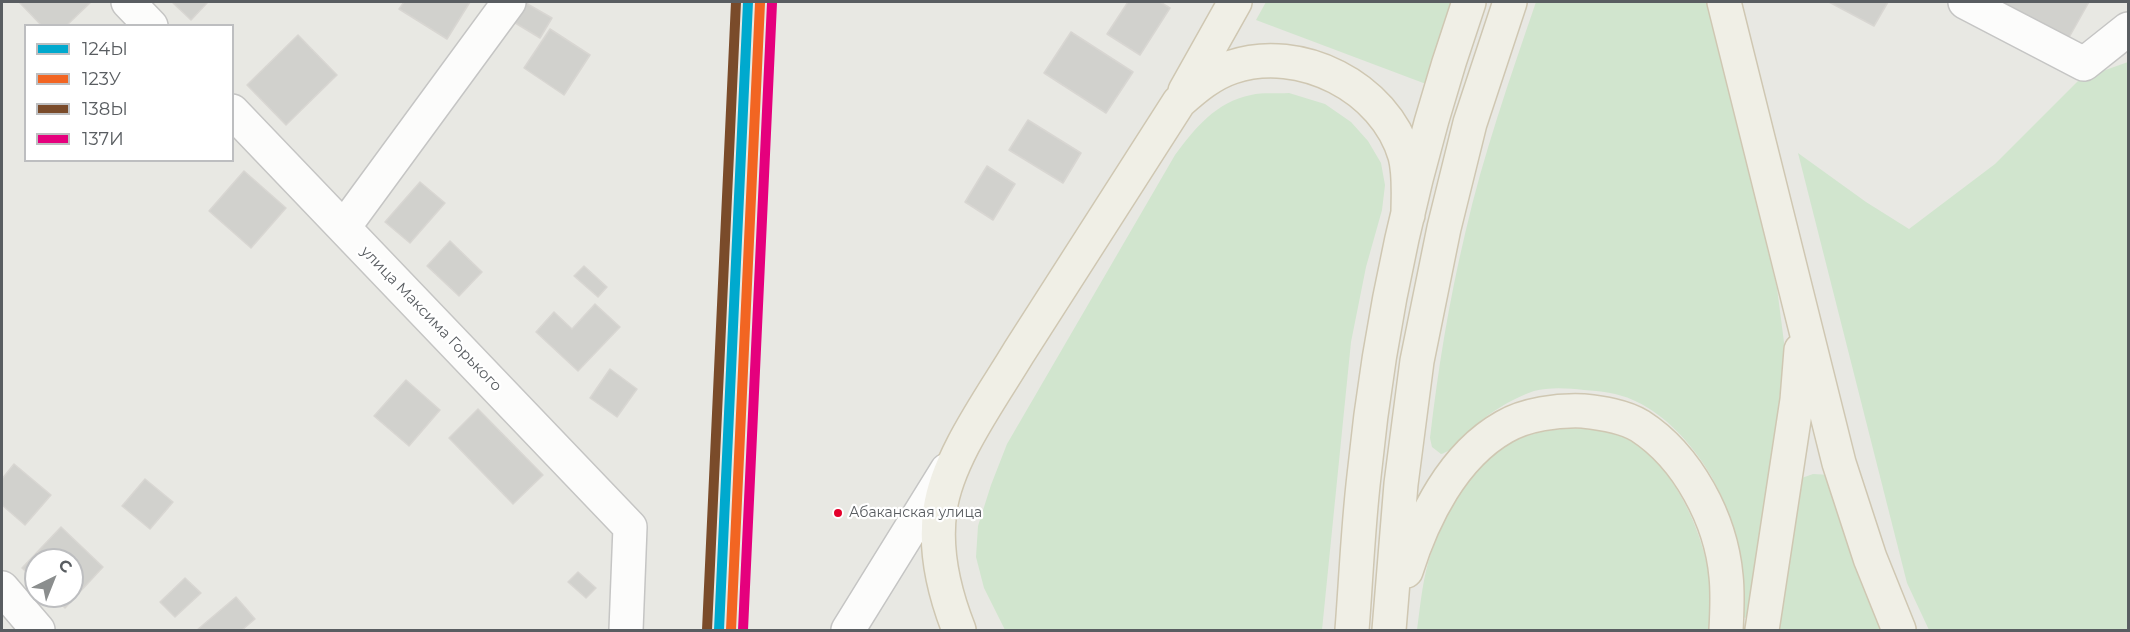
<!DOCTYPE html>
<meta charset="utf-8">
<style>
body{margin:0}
#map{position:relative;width:2130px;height:632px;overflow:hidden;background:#e8e8e3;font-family:Montserrat,sans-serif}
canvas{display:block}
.frame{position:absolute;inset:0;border:3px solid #595d61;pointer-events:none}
.legend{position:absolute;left:24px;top:24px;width:210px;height:138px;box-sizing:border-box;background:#fff;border:2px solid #bdbec0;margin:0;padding:8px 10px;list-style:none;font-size:18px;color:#595d61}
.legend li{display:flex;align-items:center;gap:12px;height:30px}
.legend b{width:30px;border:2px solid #bdbec0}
.north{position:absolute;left:24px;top:548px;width:60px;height:60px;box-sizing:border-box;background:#fff;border:2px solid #bdbec0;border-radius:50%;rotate:43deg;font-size:16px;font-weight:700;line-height:24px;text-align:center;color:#595d61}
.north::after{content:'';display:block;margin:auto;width:21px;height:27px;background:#8b8e8e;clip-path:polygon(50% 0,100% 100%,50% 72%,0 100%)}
</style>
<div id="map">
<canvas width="2130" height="632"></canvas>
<div class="frame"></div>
<ul class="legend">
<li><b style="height:8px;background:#00a9ce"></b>124Ы</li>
<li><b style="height:8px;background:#f26522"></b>123У</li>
<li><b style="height:8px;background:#7a4b2a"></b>138Ы</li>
<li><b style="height:8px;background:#e5007d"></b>137И</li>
</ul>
<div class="north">С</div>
</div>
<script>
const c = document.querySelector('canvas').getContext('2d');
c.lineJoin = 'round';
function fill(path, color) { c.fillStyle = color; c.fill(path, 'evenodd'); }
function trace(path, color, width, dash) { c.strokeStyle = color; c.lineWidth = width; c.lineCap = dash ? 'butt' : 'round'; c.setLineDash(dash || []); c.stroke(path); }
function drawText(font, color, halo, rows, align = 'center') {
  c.font = font + ' Montserrat,sans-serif'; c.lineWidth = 4.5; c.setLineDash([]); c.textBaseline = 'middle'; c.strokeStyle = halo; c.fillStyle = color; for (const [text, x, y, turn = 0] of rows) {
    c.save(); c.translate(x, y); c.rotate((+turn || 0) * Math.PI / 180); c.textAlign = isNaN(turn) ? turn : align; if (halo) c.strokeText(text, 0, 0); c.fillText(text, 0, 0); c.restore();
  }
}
fill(new Path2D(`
 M 1266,2 L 1456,2 L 1426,84 L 1256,20 Z
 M 1536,2 L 1708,2 L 1777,288 L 1785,350 L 1754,619 L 1741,617 C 1738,588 1737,556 1731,526 C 1722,479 1678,419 1633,400 C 1618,393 1600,391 1584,390 C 1568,388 1549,387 1534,391 C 1516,397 1497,408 1482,420 C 1472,429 1452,452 1441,454 L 1432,447 L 1430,438 C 1438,369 1449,301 1465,234 C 1483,155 1510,78 1536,2 Z
 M 2128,62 L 2128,630 L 1929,630 L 1907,583 L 1798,153 L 1866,202 L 1909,229 L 1995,164 L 2080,79 Z
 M 1289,93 L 1325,104 L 1351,122 L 1368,141 L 1381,163 L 1385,185 L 1382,210 L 1366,267 L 1351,342 L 1322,630 L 1005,630 L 984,588 L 976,557 L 978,526 L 991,485 L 1007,444 L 1175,155 C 1195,128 1216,102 1251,95 C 1263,92 1277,94 1289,93 Z
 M 1571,428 C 1584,429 1599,429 1612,433 C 1666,448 1701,524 1709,575 C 1712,593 1710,612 1709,630 L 1417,630 C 1420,608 1422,585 1428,563 C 1442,518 1470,464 1513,442 C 1530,432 1551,430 1571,428 Z
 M 1813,474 L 1831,475 L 1888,630 L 1775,630 L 1799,479 Z`), '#d1e5ce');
const building = new Path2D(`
 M 19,2 L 91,2 L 66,26 L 42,26 Z
 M 175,2 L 208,2 L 191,20 L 173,3 Z
 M 404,2 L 470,2 L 447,39 L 399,9 Z
 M 524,2 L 552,18 L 540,38 L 512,21 Z
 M 1128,2 L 1160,2 L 1170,8 L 1140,55 L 1107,34 Z
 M 1829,2 L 1888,2 L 1874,26 Z
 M 1991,2 L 2089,2 L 2067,41 Z
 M 550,29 L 590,55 L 564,95 L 524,68 Z
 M 1071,32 L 1133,72 L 1106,113 L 1044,73 Z
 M 298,35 L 337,75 L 286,125 L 247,85 Z
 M 1028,120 L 1081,153 L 1063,183 L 1009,150 Z
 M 987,166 L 1015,184 L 993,220 L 965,202 Z
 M 244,171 L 286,208 L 251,248 L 209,211 Z
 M 420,182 L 445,203 L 410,243 L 385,222 Z
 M 450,241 L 482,272 L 459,296 L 427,266 Z
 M 584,266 L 607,287 L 598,297 L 574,276 Z
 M 595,304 L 620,327 L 578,371 L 536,332 L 554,312 L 572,329 Z
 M 610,369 L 637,389 L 617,417 L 590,398 Z
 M 406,380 L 440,410 L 409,446 L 374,416 Z
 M 478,409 L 543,475 L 513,504 L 449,438 Z
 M 14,464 L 51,495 L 25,525 L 2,505 L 2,479 Z
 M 145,479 L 173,502 L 150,529 L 122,506 Z
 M 61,527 L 103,567 L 65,608 L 52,596 L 72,596 L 72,560 L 36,560 L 36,581 L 22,568 Z
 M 578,572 L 596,588 L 586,598 L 568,582 Z
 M 185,578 L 201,593 L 175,617 L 160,602 Z
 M 236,597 L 255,619 L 242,630 L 197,630 Z`);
fill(building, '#d1d1cd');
trace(building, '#d8d6d2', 1.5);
const minor = new Path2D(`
 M 128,2 L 151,26
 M 1965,2 L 2084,64 L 2128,29
 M 232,111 L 630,527 L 626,630
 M 344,227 L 509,2
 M 2,588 L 38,630
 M 848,630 L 947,470`);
const major = new Path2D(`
 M 1724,2 L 1839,463 L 1870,558 L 1899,630
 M 1185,91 L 1235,2
 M 1406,571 C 1423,517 1453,456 1504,427 C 1526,414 1558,410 1583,411 C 1602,413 1624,416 1640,426 C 1688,457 1721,520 1726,576 C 1728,594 1727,612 1726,630
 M 959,630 C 944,592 934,551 940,510 C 947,458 992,397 1019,352 C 1072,268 1126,185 1179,102 C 1195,88 1211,74 1232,67 C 1300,44 1385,87 1405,156 C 1410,175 1408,196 1408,215
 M 1352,630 C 1356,579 1358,527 1364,476 C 1380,315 1416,155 1469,2
 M 1389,630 L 1401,484 L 1417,361 L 1444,228 L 1470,123 L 1510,2
 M 1762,630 L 1797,400 L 1801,350`);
trace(minor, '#c5c5c4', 36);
trace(major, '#cfc7b2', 36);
trace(minor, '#fcfcfb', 33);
trace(major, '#f0efe6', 33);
trace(new Path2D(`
 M 719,630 L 748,2`), '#00a9ce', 10);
trace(new Path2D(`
 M 731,630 L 760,3`), '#f26522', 10);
trace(new Path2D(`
 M 707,630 L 736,2`), '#7a4b2a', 10);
trace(new Path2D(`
 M 743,630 L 772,3`), '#e5007d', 10);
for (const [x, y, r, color] of [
 [838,513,5,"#e4002b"]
]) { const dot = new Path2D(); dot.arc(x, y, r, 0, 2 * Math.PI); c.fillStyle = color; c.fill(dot); trace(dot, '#fff', 2); }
drawText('14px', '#595d61', '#fff', [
 ["Абаканская улица",849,513]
], 'left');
drawText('15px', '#595d61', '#fff', [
 ["улица Максима Горького",431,319,46]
]);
</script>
